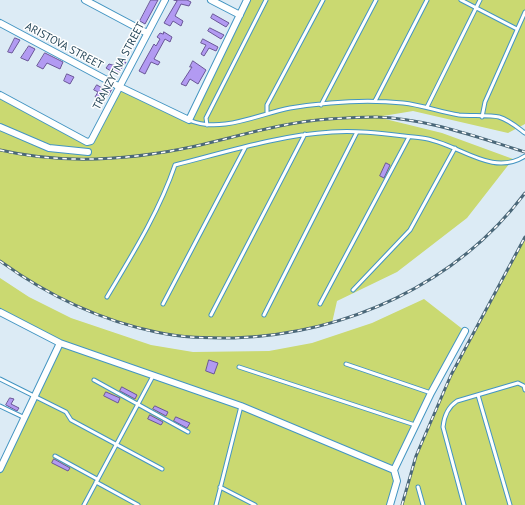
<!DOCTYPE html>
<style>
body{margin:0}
canvas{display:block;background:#dcebf5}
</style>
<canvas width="525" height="505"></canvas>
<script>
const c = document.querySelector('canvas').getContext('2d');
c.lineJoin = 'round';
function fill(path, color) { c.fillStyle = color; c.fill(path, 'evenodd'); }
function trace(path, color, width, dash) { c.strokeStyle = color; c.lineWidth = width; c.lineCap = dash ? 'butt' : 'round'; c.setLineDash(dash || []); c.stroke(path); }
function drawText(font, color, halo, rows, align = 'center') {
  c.font = font + ' "PT Sans",sans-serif'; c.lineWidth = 3; c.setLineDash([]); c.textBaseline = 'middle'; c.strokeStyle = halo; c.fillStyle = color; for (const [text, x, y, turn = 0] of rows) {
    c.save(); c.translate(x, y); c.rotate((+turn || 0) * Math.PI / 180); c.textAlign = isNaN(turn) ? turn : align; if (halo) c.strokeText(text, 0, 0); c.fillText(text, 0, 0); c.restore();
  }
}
fill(new Path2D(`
 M 247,0 L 525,0 L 525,124 L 508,133 L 413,111 L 377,117 L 442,133 L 513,159 L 467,218 L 397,272 L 337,301 L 332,323 C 290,333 245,341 202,338 C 128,333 60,303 0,261 L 0,95 L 91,141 L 118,86 L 189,120 Z
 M 523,240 L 525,241 L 525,505 L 402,505 L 416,456 L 451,375 Z
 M 0,278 L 29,297 L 71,318 L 151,345 L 193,352 L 269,351 L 312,343 L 372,323 L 424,299 L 465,331 L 431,393 L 396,472 L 390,505 L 0,505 L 0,469 L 60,343 L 0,312 Z`), '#cad971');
const building = new Path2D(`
 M 151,0 L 158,0 L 145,24 L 140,21 Z
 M 174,0 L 187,0 L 191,2 L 189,6 L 181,4 L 175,16 L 183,21 L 181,26 L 173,21 L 170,26 L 164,23 L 177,1 Z
 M 213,14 L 229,23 L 226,27 L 211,18 Z
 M 210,28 L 224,35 L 221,39 L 208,31 Z
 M 164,32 L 172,37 L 170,42 L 165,39 L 154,59 L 160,62 L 158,65 L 151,62 L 145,74 L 139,71 L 154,44 L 156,46 L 160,39 L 157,37 L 160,33 L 163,34 Z
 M 15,38 L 20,40 L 12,53 L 8,52 Z
 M 203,39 L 218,47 L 216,51 L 209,48 L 204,56 L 201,54 L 206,45 L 201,43 Z
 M 29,46 L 35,49 L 28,61 L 21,58 Z
 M 45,53 L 63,62 L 60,69 L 47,63 L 43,69 L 37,66 Z
 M 120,59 L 126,62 L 117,75 L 106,68 L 109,64 L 116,66 Z
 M 193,61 L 206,70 L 198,84 L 190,79 L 186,86 L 181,84 L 192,67 L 190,67 Z
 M 67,74 L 74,77 L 70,84 L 64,81 Z
 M 97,85 L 104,89 L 105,86 L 112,89 L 108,96 L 104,93 L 100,100 L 95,97 L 98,92 L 94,90 Z
 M 386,163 L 390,165 L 384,178 L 380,176 Z
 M 209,360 L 218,363 L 214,374 L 206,371 Z
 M 122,387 L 137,395 L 135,399 L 120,391 Z
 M 106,392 L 120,398 L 118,403 L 104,396 Z
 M 10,398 L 14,399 L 11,404 L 19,408 L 17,411 L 6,405 Z
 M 155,406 L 168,412 L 166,416 L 153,409 Z
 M 150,415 L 163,422 L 161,425 L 148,419 Z
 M 176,417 L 190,423 L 187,428 L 174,421 Z
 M 54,459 L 70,468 L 68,471 L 52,463 Z`);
fill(building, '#b29af2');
trace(building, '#6a5698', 1);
const lane = new Path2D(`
 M 461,0 L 517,29
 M 375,101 L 427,0
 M 321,105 L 376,0
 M 427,107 L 480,0
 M 267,114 L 267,105 L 323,0
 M 482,117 L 485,102 L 525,12
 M 189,120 C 220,134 259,114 290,108 C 327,102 366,99 403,103 C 422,105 440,112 459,115 C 470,116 491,115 499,117 C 509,120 517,127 525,133
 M 207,125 L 206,118 L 266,0
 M 353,290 L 410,230 L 455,148
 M 107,297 C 132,255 159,212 175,165 C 226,152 279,135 332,132 C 363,130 392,135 422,138 C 457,142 491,178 525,156
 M 163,304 L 245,148
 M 320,304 L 409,137
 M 211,315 L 305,134
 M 264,315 L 357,132
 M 346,364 L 431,393
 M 239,367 L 415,425
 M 0,379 L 66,412 L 71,420 L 162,469
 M 94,380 L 188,432
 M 478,395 L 510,505
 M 0,406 L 25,418
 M 55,456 L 97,479
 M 96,482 L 138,505
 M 220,487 L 255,505
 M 418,487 L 423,505
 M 84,505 L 153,376
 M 216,505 L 241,406
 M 464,505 L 443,427 C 444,416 448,407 457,401 L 518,383 L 524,386 L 525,390`);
const street = new Path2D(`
 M 85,0 L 147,33
 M 211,0 L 240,15
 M 0,23 L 118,86 L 189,120 L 247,0
 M 0,95 L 87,142 L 91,141 L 165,0
 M 0,127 L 49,148 L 88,152
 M 0,312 L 60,343 L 241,406 L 394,470 L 397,481 L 390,505
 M 0,469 L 60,343
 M 394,470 L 431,393 L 465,331`);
trace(lane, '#4395c2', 5);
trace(street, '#4395c2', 8);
trace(lane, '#fff', 3);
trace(street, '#fff', 6);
const rail = new Path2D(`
 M 0,150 C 64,165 132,160 196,146 C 240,136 284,122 329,119 C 344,118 360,117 375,117 C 426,118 477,137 525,152
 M 0,261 C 47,295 99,320 156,332 C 182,338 208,338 234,338 C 346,334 457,284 525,193
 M 402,505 L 416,456 L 451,375 L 525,237`);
trace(rail, '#4b6879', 3);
trace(rail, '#fff', 1.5, [4.5]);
drawText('11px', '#1c3e51', '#fff', [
 ["ARISTOVA STREET",64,46,28],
 ["TRANZYTNA STREET",119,66,-62]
]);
</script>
